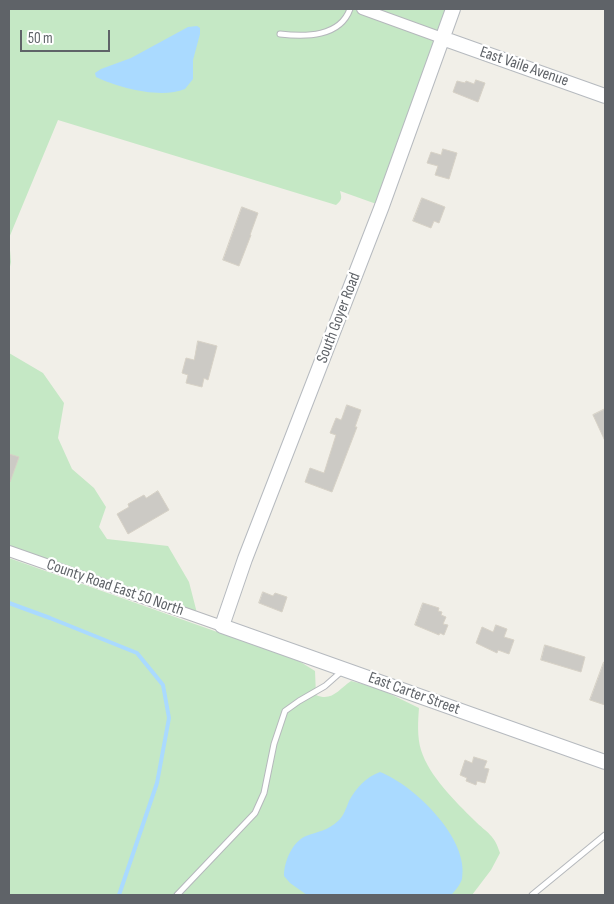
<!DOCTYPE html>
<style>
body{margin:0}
#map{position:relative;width:614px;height:904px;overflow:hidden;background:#f1efe8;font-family:"Sofia Sans Condensed",sans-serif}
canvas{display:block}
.frame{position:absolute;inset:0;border:10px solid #5f6368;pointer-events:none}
.scale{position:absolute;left:20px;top:30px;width:90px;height:22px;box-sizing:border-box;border:2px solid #5f6368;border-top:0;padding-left:6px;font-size:15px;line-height:18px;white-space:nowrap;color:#5f6368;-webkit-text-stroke:4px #fff;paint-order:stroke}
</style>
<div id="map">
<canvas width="614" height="904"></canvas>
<div class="frame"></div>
<div class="scale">50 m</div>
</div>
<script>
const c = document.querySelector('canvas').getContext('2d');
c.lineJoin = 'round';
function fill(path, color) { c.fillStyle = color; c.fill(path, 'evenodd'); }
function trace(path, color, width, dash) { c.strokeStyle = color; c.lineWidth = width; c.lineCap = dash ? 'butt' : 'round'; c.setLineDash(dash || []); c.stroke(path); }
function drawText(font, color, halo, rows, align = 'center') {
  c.font = font + ' "Sofia Sans Condensed",sans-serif'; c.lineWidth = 4.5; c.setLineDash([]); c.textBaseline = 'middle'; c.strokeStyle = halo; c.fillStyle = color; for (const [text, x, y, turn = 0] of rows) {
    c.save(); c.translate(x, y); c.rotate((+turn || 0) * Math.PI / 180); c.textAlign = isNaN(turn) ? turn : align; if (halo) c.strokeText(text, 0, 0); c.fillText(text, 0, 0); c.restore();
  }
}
fill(new Path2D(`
 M 9,9 L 453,9 L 382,206 L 340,191 C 342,198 342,200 336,205 L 58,120 L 9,238 L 11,262 L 9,271 Z
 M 9,353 L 43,373 L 64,403 L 58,438 L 72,469 L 94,488 L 106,507 L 99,527 L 107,539 L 168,546 L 189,582 L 198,617 L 9,551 Z
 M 9,558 L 299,661 L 315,671 L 316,695 C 332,702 339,689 351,681 L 378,688 L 419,708 C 418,721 417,737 421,750 C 429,776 456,802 474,820 C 488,834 494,834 500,853 L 491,870 L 472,895 L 9,895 Z`), '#c5e8c5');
fill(new Path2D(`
 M 197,26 L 200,28 L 200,34 L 193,60 L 193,79 L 185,89 C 161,99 119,88 96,77 L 95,73 L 101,69 L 131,58 L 188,27 Z
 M 380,772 C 414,785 470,839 462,879 C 460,885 455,891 451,895 L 307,895 L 290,883 L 284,876 C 284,862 292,842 306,836 C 317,832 329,830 338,821 C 344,816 346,808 349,801 C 356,788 366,777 380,772 Z`), '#aadaff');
trace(new Path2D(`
 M 9,603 L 50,618 L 137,653 L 163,685 L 169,718 L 157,783 L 119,895`), '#aadaff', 4);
const building = new Path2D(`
 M 476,80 L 485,83 L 478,102 L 453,92 L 457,81 L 465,83 L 466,81 L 474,84 Z
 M 443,149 L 457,153 L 449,179 L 435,175 L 438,166 L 427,163 L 431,152 L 441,155 Z
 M 422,198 L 445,207 L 439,223 L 434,221 L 431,228 L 413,221 Z
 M 242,207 L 258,213 L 250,235 L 251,235 L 239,266 L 223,260 Z
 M 198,341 L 217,346 L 208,380 L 204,378 L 202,387 L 186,383 L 188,375 L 182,373 L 186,358 L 194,360 Z
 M 347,405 L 361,410 L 355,427 L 357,427 L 332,492 L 305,482 L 310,468 L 324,473 L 336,435 L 330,433 L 336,418 L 341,420 Z
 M 605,409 L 605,441 L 593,415 Z
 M 9,454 L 19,457 L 10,482 L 9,482 Z
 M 158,491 L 169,510 L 128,534 L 117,514 L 129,507 L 128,504 L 144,495 L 146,498 Z
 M 263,592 L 273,596 L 275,593 L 287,597 L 282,612 L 259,603 Z
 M 423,603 L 439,608 L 438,611 L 442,612 L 441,615 L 446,617 L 443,624 L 448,625 L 444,635 L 440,633 L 439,635 L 415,625 Z
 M 496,625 L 507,629 L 504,637 L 514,640 L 509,654 L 498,650 L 497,653 L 476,643 L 482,627 L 493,632 Z
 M 545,645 L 585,657 L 581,672 L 541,660 Z
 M 604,662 L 605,662 L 605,705 L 590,700 Z
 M 474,757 L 487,761 L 484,768 L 489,769 L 485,783 L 477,781 L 476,785 L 466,781 L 467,778 L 460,775 L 465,760 L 472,763 Z`);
fill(building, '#cccac5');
trace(building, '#d6d1c6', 1);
const lane = new Path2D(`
 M 280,34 C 306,37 340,37 350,9
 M 177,895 L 255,813 L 264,793 L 274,744 L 285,711 L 299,701 L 325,686 L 342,671
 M 532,895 L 605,835`);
const street = new Path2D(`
 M 362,9 L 442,38
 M 9,551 L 222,626`);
const secondary = new Path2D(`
 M 453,9 L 382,206 L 245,559 L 222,626 L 605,762
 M 442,38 L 605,96`);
trace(lane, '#b5b8bc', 7);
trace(street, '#b5b8bc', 12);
trace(secondary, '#b6babf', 16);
trace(lane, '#fff', 5);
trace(street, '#fff', 10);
trace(secondary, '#fff', 14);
drawText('16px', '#5f6368', '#fff', [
 ["East Vaile Avenue",524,67,19],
 ["South Goyer Road",339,318,-69],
 ["County Road East 50 North",115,588,19],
 ["East Carter Street",414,694,20]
]);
</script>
